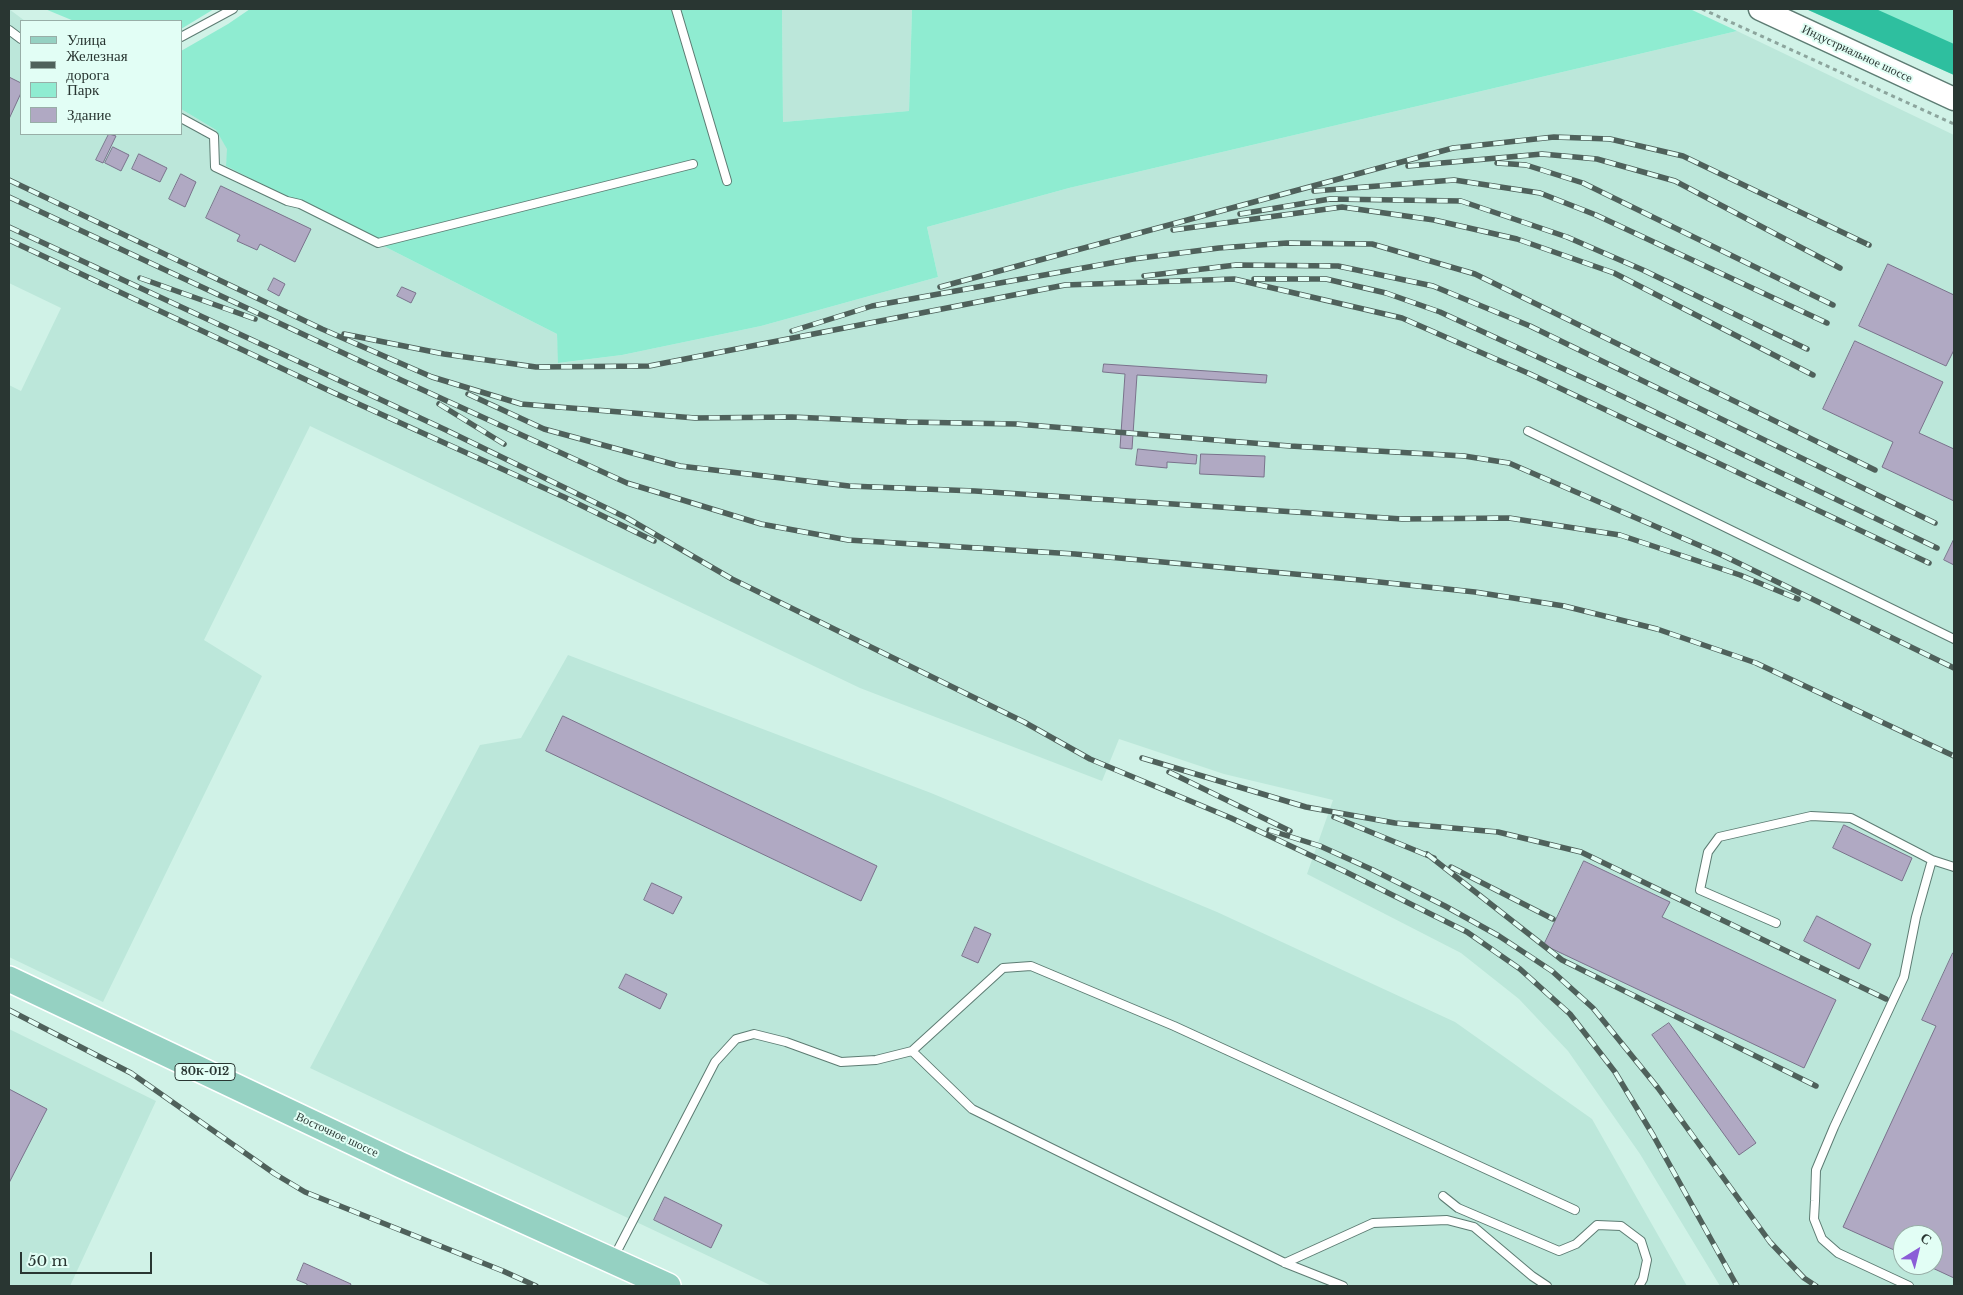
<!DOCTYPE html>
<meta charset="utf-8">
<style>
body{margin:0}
#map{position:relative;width:1963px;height:1295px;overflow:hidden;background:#d0f2e7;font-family:"Libre Baskerville",serif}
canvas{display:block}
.frame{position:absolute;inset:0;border:10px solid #293632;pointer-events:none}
.legend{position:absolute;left:20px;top:20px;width:162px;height:115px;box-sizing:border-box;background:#e2fef5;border:1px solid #98aea7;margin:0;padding:6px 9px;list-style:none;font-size:15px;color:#293632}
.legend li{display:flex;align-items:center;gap:10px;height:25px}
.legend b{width:25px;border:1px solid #98aea7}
.north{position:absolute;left:1893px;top:1225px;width:50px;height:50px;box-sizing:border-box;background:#e2fef5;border:1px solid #98aea7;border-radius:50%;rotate:36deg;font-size:14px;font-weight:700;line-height:20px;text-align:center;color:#293632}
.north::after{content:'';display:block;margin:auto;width:18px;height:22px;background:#8b5dd7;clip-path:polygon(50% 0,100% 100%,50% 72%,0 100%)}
.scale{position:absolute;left:20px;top:1252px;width:132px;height:22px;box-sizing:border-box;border:2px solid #293632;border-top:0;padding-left:6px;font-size:15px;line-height:18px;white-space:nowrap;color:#293632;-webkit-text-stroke:4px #e2fef5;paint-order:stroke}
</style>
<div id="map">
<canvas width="1963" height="1295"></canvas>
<div class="frame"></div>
<ul class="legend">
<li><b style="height:6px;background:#95d1c2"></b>Улица</li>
<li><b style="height:6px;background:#4f615b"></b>Железная дорога</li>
<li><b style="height:14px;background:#8fecd1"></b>Парк</li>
<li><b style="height:14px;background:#b0a9c3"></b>Здание</li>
</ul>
<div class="north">С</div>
<div class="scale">50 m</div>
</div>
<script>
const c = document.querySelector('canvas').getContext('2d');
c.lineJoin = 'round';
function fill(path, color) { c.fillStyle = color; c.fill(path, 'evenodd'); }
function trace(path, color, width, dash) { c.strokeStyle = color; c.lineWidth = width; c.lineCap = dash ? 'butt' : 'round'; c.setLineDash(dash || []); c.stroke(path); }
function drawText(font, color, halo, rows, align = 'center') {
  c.font = font + ' "Libre Baskerville",serif'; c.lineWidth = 4; c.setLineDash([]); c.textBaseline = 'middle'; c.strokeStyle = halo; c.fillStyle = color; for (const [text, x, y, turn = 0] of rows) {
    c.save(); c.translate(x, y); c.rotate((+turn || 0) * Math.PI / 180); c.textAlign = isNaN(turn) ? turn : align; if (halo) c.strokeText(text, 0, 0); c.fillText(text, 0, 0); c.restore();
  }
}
fill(new Path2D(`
 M 9,9 L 25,21 L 21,21 L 21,134 L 181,134 L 181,109 L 216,130 L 228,149 L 226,166 L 557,334 L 559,363 L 622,355 L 761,326 L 938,277 L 927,227 L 1069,188 L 1737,31 L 1954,135 L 1954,1286 L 1720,1286 L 1640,1154 L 1568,1051 L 1519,999 L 1461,953 L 1307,874 L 1333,800 L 1224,774 L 1119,739 L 1102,781 L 860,688 L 310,426 L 204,640 L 262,676 L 103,1002 L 9,957 L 9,385 L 21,391 L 61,308 L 9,283 ZM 1903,1235 L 1933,1235 L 1933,1265 L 1903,1265 Z
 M 782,9 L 912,9 L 909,111 L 783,122 Z
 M 568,655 L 931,793 L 1217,912 L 1455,1022 L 1592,1119 L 1687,1286 L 772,1286 L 310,1068 L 480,745 L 521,738 Z
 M 9,1029 L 156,1101 L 70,1286 L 9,1286 Z`), '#bce7da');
fill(new Path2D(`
 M 45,9 L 214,9 L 181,29 L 181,21 L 74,21 Z
 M 250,9 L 782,9 L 783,122 L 909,111 L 912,9 L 1690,9 L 1737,31 L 1069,188 L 927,227 L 938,277 L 761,326 L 622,355 L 558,363 L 557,334 L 226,166 L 227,149 L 216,130 L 181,109 L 181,51 L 228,24 Z
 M 1806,9 L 1954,9 L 1954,75 Z`), '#8fecd1');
fill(new Path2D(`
 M 1806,9 L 1876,9 L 1954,44 L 1954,75 Z`), '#2ebf9f');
const building = new Path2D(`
 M 9,77 L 21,83 L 21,93 L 9,119 Z
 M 109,134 L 116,136 L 103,163 L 96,160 Z
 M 113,147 L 129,155 L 121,171 L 105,163 Z
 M 139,154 L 167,168 L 160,182 L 132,169 Z
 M 181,174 L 196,182 L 185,207 L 169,199 Z
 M 221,186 L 311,229 L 295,262 L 260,244 L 257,250 L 237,241 L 240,235 L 206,218 Z
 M 1888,264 L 1954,295 L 1954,350 L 1946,366 L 1859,326 Z
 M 274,278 L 285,284 L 279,296 L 268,290 Z
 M 402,287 L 416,293 L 411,303 L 397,296 Z
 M 1855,341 L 1943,382 L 1919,433 L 1954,449 L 1954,501 L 1882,467 L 1893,442 L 1823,409 Z
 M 1104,364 L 1267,375 L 1266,383 L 1137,375 L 1132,449 L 1120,448 L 1125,374 L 1103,372 Z
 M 1138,449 L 1197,455 L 1196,464 L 1167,462 L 1167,468 L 1136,465 Z
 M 1201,454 L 1265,456 L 1264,477 L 1200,474 Z
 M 1954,539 L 1954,565 L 1944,560 Z
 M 563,716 L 877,866 L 861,901 L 546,751 Z
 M 1844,825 L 1912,858 L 1902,881 L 1833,848 Z
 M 1584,861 L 1670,902 L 1662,917 L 1836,1000 L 1804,1068 L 1544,945 Z
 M 652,883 L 682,897 L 673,914 L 644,900 Z
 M 1817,916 L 1871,944 L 1859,969 L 1804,941 Z
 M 975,927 L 991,934 L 978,963 L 962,956 Z
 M 1953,953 L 1954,953 L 1954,1278 L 1926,1265 L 1933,1265 L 1933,1235 L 1903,1235 L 1903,1254 L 1843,1227 L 1936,1026 L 1922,1020 Z
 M 626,974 L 667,994 L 660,1009 L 619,988 Z
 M 1669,1023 L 1756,1143 L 1739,1155 L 1652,1035 Z
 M 9,1089 L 47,1109 L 9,1183 Z
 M 665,1197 L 722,1225 L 711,1248 L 654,1220 Z
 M 304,1263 L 351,1284 L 350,1286 L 307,1286 L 307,1284 L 297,1280 Z`);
fill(building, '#b0a9c3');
trace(building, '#7a738c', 1);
const lane = new Path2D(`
 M 676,9 L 727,181
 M 9,30 L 21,39
 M 181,37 L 233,9
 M 181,118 L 214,136 L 215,167 L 287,201 L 300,204 L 378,243 L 693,164
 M 1528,431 L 1954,639
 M 1776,923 L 1700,890 L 1708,852 L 1719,837 L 1811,816 L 1851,818 L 1932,860 L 1954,867
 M 912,1051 L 972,1109 L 1285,1263 L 1343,1286
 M 1443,1196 L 1458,1208 L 1559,1251 L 1576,1244 L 1597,1225 L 1621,1226 L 1641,1241 L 1647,1260 L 1643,1279 L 1639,1286
 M 614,1257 L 715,1062 L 736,1039 L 754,1034 L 786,1042 L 841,1062 L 876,1060 L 912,1051 L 1003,968 L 1031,966 L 1174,1026 L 1575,1210
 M 1285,1263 L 1373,1223 L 1447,1220 L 1474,1227 L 1532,1276 L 1547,1286
 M 1909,1286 L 1838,1253 L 1822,1239 L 1814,1219 L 1815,1201 L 1816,1170 L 1834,1127 L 1904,977 L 1916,917 L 1932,860`);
const secondary = new Path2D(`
 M 1760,9 L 1954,99`);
const primary = new Path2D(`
 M 9,979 L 401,1165 L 668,1286`);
trace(lane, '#5d7c73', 10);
trace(secondary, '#5d7c73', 25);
trace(primary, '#fff', 28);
trace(new Path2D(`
 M 1702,9 L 1954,124`), '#8ca59d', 3, [4, 4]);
trace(lane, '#fff', 8);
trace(secondary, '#fff', 22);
trace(primary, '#95d1c2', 25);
const rail = new Path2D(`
 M 1497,163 L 1526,165 L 1583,183 L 1833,305
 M 1408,166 L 1542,154 L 1597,159 L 1675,181 L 1840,268
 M 9,180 L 322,329 L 432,377 L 521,404 L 695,418 L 792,417 L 908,422 L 1016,424 L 1290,446 L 1464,456 L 1509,463 L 1724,556 L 1954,668
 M 1314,191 L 1454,180 L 1540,193 L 1596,215 L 1827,323
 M 9,197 L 401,380 L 627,483 L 761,524 L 848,540 L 1075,554 L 1360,580 L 1475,592 L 1564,606 L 1657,629 L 1756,663 L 1954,756
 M 1240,214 L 1330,199 L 1461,201 L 1567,237 L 1643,270 L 1807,349
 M 9,227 L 446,430 L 627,518 L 732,579 L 1024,722 L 1090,759 L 1231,818 L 1346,872 L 1467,932 L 1520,969 L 1570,1014 L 1615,1072 L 1653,1135 L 1737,1286
 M 1173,230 L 1342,207 L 1434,220 L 1517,239 L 1614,273 L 1813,375
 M 9,240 L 332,392 L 564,497 L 654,541
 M 1144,276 L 1236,265 L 1338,266 L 1433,286 L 1530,326 L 1935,523
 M 140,278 L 255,319
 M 1254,279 L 1326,279 L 1386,293 L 1440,312 L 1603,387 L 1937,548
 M 940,287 L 1453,148 L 1554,137 L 1610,139 L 1683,156 L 1869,245
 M 792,331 L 872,306 L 1133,259 L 1219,248 L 1287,243 L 1372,244 L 1475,274 L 1875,470
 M 344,334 L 444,354 L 536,367 L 649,366 L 1065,285 L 1234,279 L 1402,318 L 1530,374 L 1929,563
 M 468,394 L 544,429 L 680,466 L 849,486 L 975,491 L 1402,519 L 1509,518 L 1620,535 L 1740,575 L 1798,599
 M 439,404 L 504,444
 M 1142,758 L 1306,807 L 1395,823 L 1498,832 L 1581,852 L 1886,999
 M 1169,772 L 1290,831
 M 1334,817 L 1434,858
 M 1269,830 L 1320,846 L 1373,870 L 1445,906 L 1499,936 L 1552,971 L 1593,1008 L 1658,1088 L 1770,1242 L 1804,1278 L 1816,1286
 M 1427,854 L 1562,960 L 1816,1086
 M 1451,867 L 1553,919
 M 9,1010 L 131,1073 L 275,1174 L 305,1192 L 503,1271 L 536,1286`);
trace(rail, '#4f615b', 5.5);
trace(rail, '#e2fef5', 4, [11]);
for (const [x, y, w] of [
 [205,1072,60]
]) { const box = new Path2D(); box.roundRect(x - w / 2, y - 8.5, w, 17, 4); c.fillStyle = '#e2fef5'; c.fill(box); trace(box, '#293632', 1); }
drawText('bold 11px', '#293632', null, [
 ["80К-012",205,1072]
]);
drawText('12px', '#293632', '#e2fef5', [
 ["Индустриальное шоссе",1857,54,25],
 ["Восточное шоссе",337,1135,25]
]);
</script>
